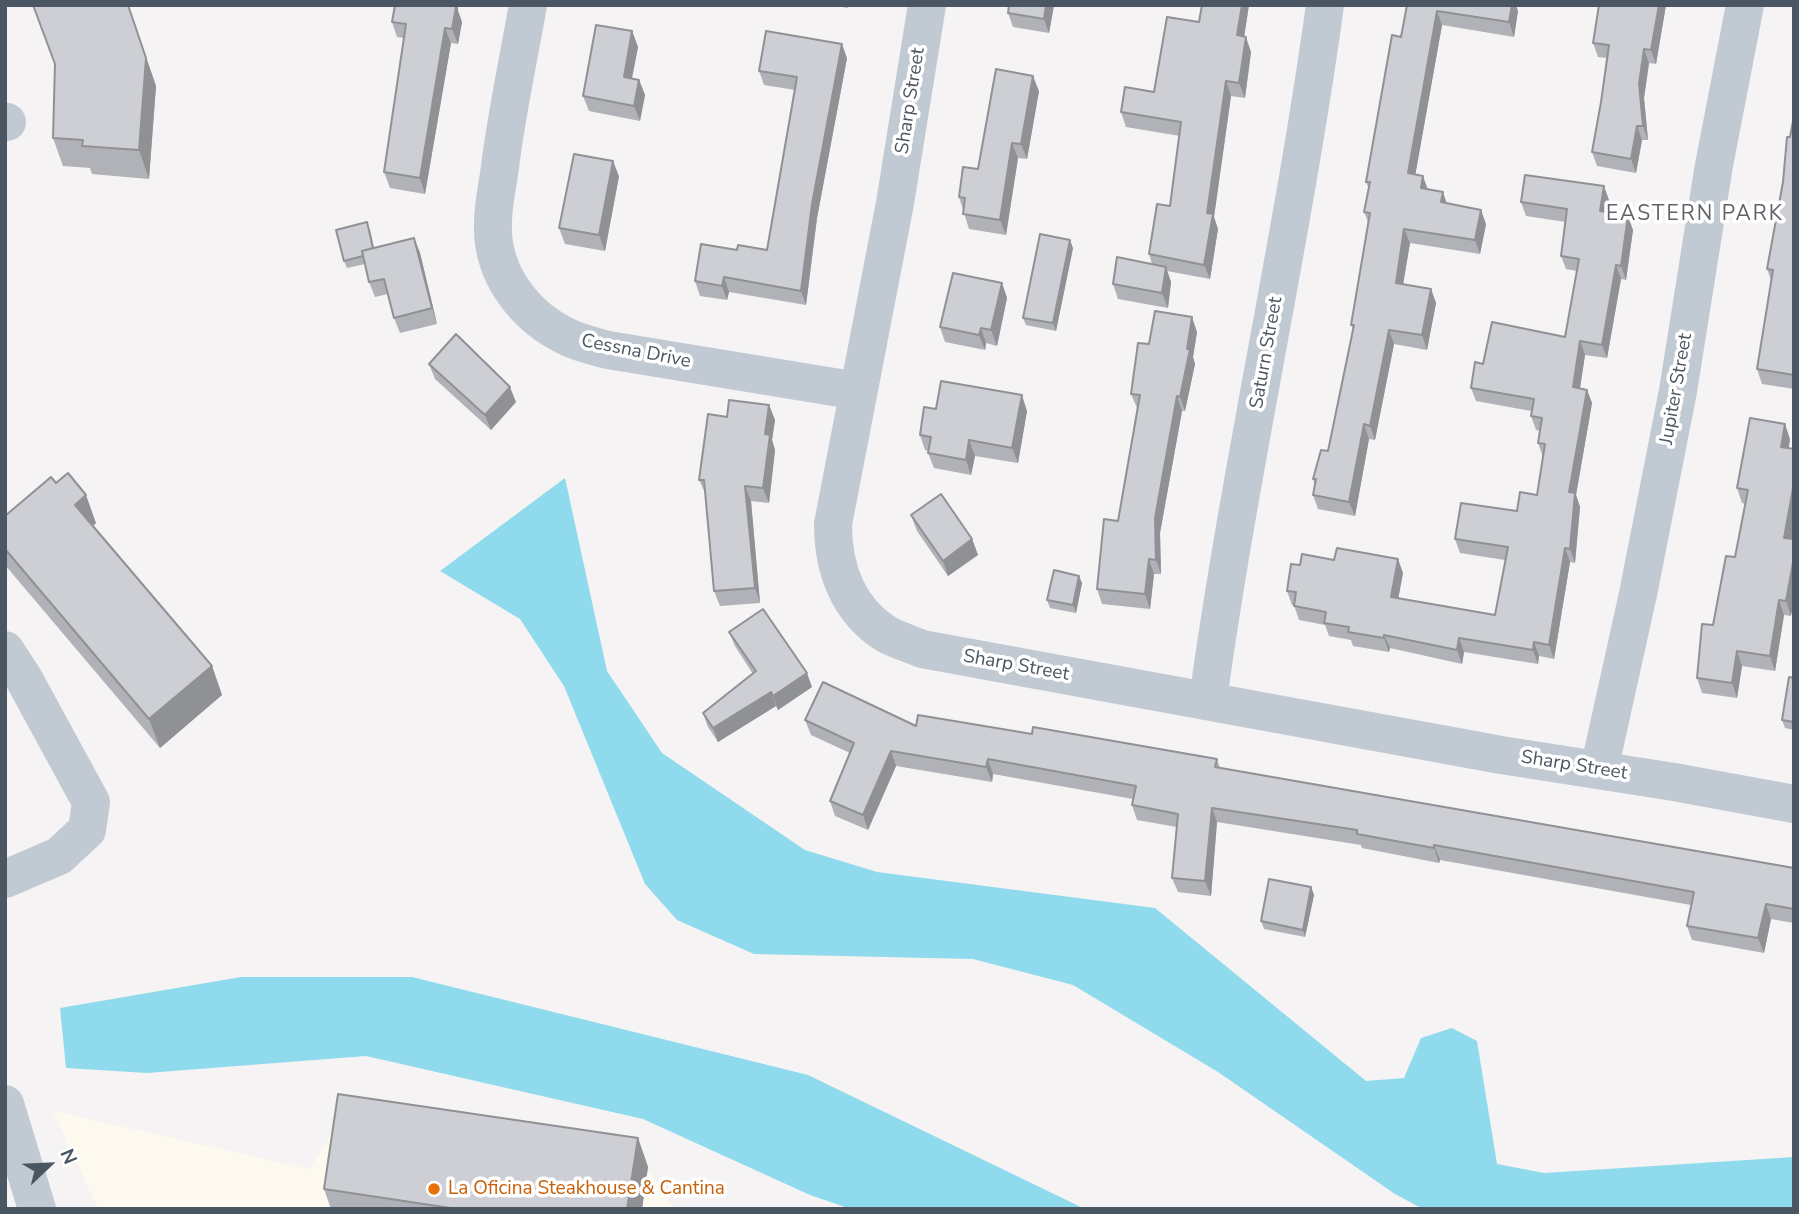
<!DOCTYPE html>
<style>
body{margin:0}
#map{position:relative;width:1799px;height:1214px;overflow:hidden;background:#f5f3f3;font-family:"Nunito Sans",sans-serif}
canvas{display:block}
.frame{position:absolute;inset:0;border:7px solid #4a5661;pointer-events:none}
.north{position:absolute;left:14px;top:1130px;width:70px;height:70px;-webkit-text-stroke:5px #fff;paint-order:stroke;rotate:67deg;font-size:19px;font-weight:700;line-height:28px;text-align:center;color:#4a5661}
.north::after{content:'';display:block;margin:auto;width:24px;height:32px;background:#4a5661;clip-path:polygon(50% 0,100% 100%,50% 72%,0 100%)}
</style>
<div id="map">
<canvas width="1799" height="1214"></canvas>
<div class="frame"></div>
<div class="north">N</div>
</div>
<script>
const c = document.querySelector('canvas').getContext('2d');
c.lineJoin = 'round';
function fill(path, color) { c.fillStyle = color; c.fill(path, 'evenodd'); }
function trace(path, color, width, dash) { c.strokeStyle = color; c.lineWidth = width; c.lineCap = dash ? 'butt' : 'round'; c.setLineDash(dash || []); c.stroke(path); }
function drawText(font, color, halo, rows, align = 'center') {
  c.font = font + ' "Nunito Sans",sans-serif'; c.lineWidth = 7; c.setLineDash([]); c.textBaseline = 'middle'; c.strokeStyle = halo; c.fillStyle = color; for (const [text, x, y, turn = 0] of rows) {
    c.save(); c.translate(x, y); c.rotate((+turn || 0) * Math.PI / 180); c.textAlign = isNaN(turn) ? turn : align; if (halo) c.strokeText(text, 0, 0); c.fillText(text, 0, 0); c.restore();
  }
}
fill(new Path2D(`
 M 53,1111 L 309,1169 L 340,1122 L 649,1171 L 674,1209 L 98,1209 Z`), '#fdf9ef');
fill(new Path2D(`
 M 565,478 L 607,671 L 662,753 L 805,850 L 877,872 L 1155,908 L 1366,1081 L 1404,1078 L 1421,1038 L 1452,1028 L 1477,1041 L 1497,1164 L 1544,1173 L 1794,1157 L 1794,1209 L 1423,1209 L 1395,1194 L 1218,1072 L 1073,985 L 973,959 L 754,954 L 677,920 L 645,884 L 564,686 L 520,619 L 440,571 Z
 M 241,977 L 412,977 L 808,1075 L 1085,1209 L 851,1209 L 810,1195 L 643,1119 L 366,1056 L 147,1073 L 66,1068 L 60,1008 Z`), '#90daee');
trace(new Path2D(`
 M 528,5 C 519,56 508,107 501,159 C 499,180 493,202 493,223 C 491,275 526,319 572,339 C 584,344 597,347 608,350 L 858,391
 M 927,5 L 895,203 L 833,524 C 833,567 847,609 886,634 C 897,640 911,644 922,649 L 1501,755 L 1674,782 L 1794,804
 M 5,122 L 7,122
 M 5,650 L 24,679 L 91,802 L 87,830 L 59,856 L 5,879
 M 1208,700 C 1240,467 1293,238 1325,5
 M 1599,770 L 1638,594 L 1678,391 L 1714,165 L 1745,5
 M 5,1104 L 37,1209`), '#c1cad2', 38);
fill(new Path2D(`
 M 128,5 L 156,86 L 149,179 L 92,174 L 90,168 L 63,166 L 53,138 Z
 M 395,5 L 458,5 L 458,11 L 462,22 L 458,44 L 451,43 L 425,194 L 390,188 L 384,172 L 404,38 L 397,37 L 392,22 Z
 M 831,5 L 849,5 L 848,8 Z
 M 1009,5 L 1054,5 L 1049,33 L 1013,27 L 1008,13 Z
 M 1202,5 L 1249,5 L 1244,37 L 1251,52 L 1245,98 L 1231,96 L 1214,217 L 1218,229 L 1210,279 L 1167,271 L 1171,282 L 1168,308 L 1118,299 L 1113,284 L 1152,264 L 1149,254 L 1170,206 L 1180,136 L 1126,127 L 1121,112 L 1154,92 L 1199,22 Z
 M 1407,5 L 1518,11 L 1514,37 L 1442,25 L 1415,175 L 1428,189 L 1447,203 L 1486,224 L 1480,254 L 1410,243 L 1403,284 L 1431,289 L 1436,303 L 1427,350 L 1394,344 L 1375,440 L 1369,439 L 1355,516 L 1318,509 L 1313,495 L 1315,485 L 1313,479 L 1328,451 L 1353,329 L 1351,325 L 1368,222 L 1364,212 L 1369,189 L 1366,182 L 1401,37 Z
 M 1599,5 L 1666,5 L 1656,64 L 1649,63 L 1644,98 L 1648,140 L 1642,140 L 1636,173 L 1597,166 L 1592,152 L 1601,102 L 1607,58 L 1598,57 L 1593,43 Z
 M 632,31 L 638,47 L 632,79 L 639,80 L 645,95 L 640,121 L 589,111 L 583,96 Z
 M 847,58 L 817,218 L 806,305 L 729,292 L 727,300 L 700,296 L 695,281 L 737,250 L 767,250 L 795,90 L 764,85 L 759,71 Z
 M 1039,91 L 1027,159 L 1018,158 L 1006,235 L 969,229 L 959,197 L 978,169 Z
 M 1794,116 L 1794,389 L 1762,384 L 1757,369 L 1771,280 L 1767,269 Z
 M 619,176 L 605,251 L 565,244 L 559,228 Z
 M 1609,200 L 1607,213 L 1633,230 L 1626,280 L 1621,279 L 1607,358 L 1585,355 L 1580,388 L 1587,390 L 1592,403 L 1576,495 L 1580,507 L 1575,563 L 1570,562 L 1554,659 L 1539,656 L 1538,664 L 1464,652 L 1462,664 L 1390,648 L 1389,652 L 1353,646 L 1351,640 L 1329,636 L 1325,625 L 1299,620 L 1294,605 L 1292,605 L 1287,591 L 1300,565 L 1334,560 L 1403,573 L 1398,598 L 1495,615 L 1505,560 L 1460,553 L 1455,539 L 1517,511 L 1537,495 L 1543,457 L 1538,443 L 1540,431 L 1536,430 L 1531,416 L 1531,411 L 1476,401 L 1471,388 L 1483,364 L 1565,337 L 1577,271 L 1566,269 L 1561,256 L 1566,222 L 1526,216 L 1521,202 Z
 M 370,229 L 374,248 L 414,238 L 420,253 L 437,324 L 400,333 L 394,318 L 388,294 L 375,297 L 369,282 L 365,264 L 347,268 L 344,261 Z
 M 1073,248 L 1056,331 L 1026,325 L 1023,318 Z
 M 1002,283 L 1007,298 L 997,346 L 986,343 L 985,350 L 945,342 L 940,327 Z
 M 1197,332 L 1193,357 L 1195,364 L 1185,411 L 1182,411 L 1160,533 L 1161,574 L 1154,574 L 1150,609 L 1102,604 L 1097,589 L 1118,521 L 1137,408 L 1131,394 L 1149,344 Z
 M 429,364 L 516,402 L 491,430 L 435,379 Z
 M 769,405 L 775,420 L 772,440 L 775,450 L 769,503 L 751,501 L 760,603 L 720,606 L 714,591 L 706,495 L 699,480 L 727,417 Z
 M 936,409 L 1027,411 L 1018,463 L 975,456 L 971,475 L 934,468 L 928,453 L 929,451 L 925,450 L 920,435 Z
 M 1790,439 L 1789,448 L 1794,449 L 1794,529 L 1792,539 L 1791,616 L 1784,615 L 1775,671 L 1742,666 L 1737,698 L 1702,693 L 1697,678 L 1735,557 L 1746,504 L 1742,503 L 1737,488 Z
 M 56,483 L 96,523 L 93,526 L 212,666 L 222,695 L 160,748 L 5,565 L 5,516 Z
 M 911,515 L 972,539 L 978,555 L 948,576 L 917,531 Z
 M 1082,583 L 1076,613 L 1050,608 L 1047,600 Z
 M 729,632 L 812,687 L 778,710 L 776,706 L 718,742 L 708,727 L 703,713 L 753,674 L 735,646 Z
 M 1794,678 L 1794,730 L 1785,728 L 1782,720 Z
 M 805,720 L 916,726 L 1032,734 L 1217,759 L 1220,768 L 1794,868 L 1794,923 L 1771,919 L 1764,953 L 1692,940 L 1687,926 L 1691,905 L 1440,860 L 1439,863 L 1362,848 L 1361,845 L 1217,822 L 1211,896 L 1178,892 L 1172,878 L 1177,827 L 1137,820 L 1132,805 L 1133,799 L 993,774 L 992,782 L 896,766 L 868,830 L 835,816 L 830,801 L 850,753 L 811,735 Z
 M 1311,887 L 1314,895 L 1305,937 L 1264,929 L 1261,921 Z
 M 638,1138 L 648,1167 L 642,1209 L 331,1209 L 324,1189 Z`), '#b0b2b7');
fill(new Path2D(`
 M 128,5 L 156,86 L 149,179 L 139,150 Z
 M 452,5 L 458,5 L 458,11 L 462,22 L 458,44 L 452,29 Z
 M 1046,5 L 1054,5 L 1049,33 L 1044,19 Z
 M 1242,5 L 1249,5 L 1242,50 L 1237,35 Z
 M 1512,5 L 1516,5 L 1518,11 L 1514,37 L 1509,22 Z
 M 1659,5 L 1666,5 L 1656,64 L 1651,50 Z
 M 1437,11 L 1442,25 L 1413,188 L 1408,173 Z
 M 445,28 L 451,43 L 425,194 L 420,178 Z
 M 632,31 L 638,47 L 629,92 L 624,77 Z
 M 1246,37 L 1251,52 L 1245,98 L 1239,83 Z
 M 842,44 L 847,58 L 817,218 L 806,305 L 801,291 L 812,204 Z
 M 1644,49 L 1649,63 L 1644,98 L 1648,140 L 1643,126 L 1639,84 Z
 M 1033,76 L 1039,91 L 1027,159 L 1021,144 Z
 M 639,80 L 645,95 L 640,121 L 634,106 Z
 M 1226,81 L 1231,96 L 1214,217 L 1218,229 L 1210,279 L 1204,265 L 1207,213 Z
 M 1637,126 L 1642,140 L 1636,173 L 1631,159 Z
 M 1012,143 L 1018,158 L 1006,235 L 1000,220 Z
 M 613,161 L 619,176 L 605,251 L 599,235 Z
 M 1423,176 L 1428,190 L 1421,188 Z
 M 1604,186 L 1609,200 L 1605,225 L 1600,211 Z
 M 1443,192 L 1448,207 L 1441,202 Z
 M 1481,210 L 1486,224 L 1480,254 L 1475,240 Z
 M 1628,216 L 1633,230 L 1626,280 L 1621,266 Z
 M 1404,229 L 1410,243 L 1401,297 L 1396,283 Z
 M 414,238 L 420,253 L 437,324 L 432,308 Z
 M 1070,240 L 1073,248 L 1056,331 L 1053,323 Z
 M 1616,265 L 1621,279 L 1607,358 L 1602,345 Z
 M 1166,267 L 1171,282 L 1168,308 L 1162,293 Z
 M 724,277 L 729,292 L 727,300 L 722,286 Z
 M 1002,283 L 1007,298 L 997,346 L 991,330 Z
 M 1431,289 L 1436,303 L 1427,350 L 1422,335 Z
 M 1192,317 L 1197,332 L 1193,357 L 1195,364 L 1185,411 L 1180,397 Z
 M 981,328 L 986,343 L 985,350 L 979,335 Z
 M 1389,330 L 1394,344 L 1375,440 L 1370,426 Z
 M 1580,341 L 1585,355 L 1578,401 L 1573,387 Z
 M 510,387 L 516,402 L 491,430 L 485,415 Z
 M 1587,390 L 1592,403 L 1576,495 L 1580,507 L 1575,563 L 1570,549 L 1569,492 Z
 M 1022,395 L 1027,411 L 1018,463 L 1012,448 Z
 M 1177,396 L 1182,411 L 1160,533 L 1161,574 L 1156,560 L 1155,518 Z
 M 769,405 L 775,420 L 772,440 L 775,450 L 769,503 L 763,488 L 765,434 Z
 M 1364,424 L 1369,439 L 1355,516 L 1349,502 Z
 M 1785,424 L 1790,439 L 1786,462 L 1781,447 Z
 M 969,440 L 975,456 L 971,475 L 966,460 Z
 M 1794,483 L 1794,529 L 1790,553 L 1784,538 Z
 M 745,486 L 751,501 L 760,603 L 755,588 Z
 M 86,495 L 96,523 L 85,533 L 75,505 Z
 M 972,539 L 978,555 L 948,576 L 943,561 Z
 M 1565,548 L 1570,562 L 1554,659 L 1549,645 Z
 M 1794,557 L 1794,602 L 1791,616 L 1786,601 Z
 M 1149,559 L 1154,574 L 1150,609 L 1145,594 Z
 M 1398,559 L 1403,573 L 1396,611 L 1391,597 Z
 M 1079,576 L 1082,583 L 1076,613 L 1073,605 Z
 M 1779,600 L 1784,615 L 1775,671 L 1770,656 Z
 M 1384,635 L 1390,648 L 1389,652 L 1384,638 Z
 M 1459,638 L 1464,652 L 1462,664 L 1457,650 Z
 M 1534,642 L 1539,656 L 1538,664 L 1533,650 Z
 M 1737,651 L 1742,666 L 1737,698 L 1732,683 Z
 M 212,666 L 222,695 L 160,748 L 149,719 Z
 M 807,673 L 812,687 L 778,710 L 773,696 Z
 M 771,692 L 776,706 L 718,742 L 713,728 Z
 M 891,751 L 896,766 L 868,830 L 863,815 Z
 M 988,759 L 993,774 L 992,782 L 986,767 Z
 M 1212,808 L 1217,822 L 1211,896 L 1205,881 Z
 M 1434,845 L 1440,860 L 1439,863 L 1434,848 Z
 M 1311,887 L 1314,895 L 1305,937 L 1303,930 Z
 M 1766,904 L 1771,919 L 1764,953 L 1758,938 Z
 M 638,1138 L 648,1167 L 642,1209 L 627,1209 Z`), '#909195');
const building = new Path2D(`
 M 33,5 L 128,5 L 146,58 L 139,150 L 82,146 L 83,140 L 53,138 L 55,64 Z
 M 395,5 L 454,5 L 456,7 L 452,29 L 445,28 L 420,178 L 384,172 L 406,24 L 392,22 Z
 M 1009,5 L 1046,5 L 1044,19 L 1008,13 Z
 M 1202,5 L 1242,5 L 1237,35 L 1246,37 L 1239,83 L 1226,81 L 1207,213 L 1213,214 L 1204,265 L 1149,254 L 1157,204 L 1170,206 L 1181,122 L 1121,112 L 1125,87 L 1154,92 L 1167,17 L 1199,22 Z
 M 1407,5 L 1512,5 L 1509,22 L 1437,11 L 1408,173 L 1423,176 L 1421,188 L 1443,192 L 1441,202 L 1481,210 L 1475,240 L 1404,229 L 1396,283 L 1431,289 L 1422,335 L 1389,330 L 1370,426 L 1364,424 L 1349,502 L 1313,495 L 1316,479 L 1313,479 L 1321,450 L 1328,451 L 1354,325 L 1351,325 L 1370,213 L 1364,212 L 1370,182 L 1366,182 L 1392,35 L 1401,37 Z
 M 1599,5 L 1659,5 L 1651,50 L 1644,49 L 1639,84 L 1643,126 L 1637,126 L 1631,159 L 1592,152 L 1601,102 L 1609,45 L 1593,43 Z
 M 596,25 L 632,31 L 624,77 L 639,80 L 634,106 L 583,96 Z
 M 766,31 L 842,44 L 812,204 L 801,291 L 724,277 L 722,286 L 695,281 L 701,244 L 737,250 L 738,245 L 767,250 L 797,77 L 759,71 Z
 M 996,69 L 1033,76 L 1021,144 L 1012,143 L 1000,220 L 963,214 L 965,198 L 959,197 L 963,167 L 978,169 Z
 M 1794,116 L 1794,375 L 1757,369 L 1773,270 L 1767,269 L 1783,182 L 1787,137 L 1790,137 Z
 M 574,154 L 613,161 L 599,235 L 559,228 Z
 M 1525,175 L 1604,186 L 1600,211 L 1628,216 L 1621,266 L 1616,265 L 1602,345 L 1580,341 L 1573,387 L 1587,390 L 1569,492 L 1575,493 L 1570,549 L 1565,548 L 1549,645 L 1534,642 L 1533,650 L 1459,638 L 1457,650 L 1384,635 L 1384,638 L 1348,632 L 1349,627 L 1324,623 L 1326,612 L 1294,606 L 1296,592 L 1287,591 L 1291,564 L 1300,565 L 1302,554 L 1334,560 L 1337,548 L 1398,559 L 1391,597 L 1495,615 L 1508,547 L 1455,539 L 1461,503 L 1517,511 L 1520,492 L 1537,495 L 1545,444 L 1538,443 L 1542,418 L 1531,416 L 1534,399 L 1471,388 L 1475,362 L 1483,364 L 1492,322 L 1565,337 L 1579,259 L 1561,256 L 1567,209 L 1521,202 Z
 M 367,222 L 373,248 L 362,251 L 363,256 L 344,261 L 336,230 Z
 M 1040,234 L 1070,240 L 1053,323 L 1023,318 Z
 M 414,238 L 432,308 L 394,318 L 384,279 L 369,282 L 362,251 Z
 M 1117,257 L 1166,267 L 1162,293 L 1113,284 Z
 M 953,273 L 1002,283 L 991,330 L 981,328 L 979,335 L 940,327 Z
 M 1155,311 L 1192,317 L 1187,349 L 1190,349 L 1180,397 L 1177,396 L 1155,518 L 1156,560 L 1149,559 L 1145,594 L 1097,589 L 1104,519 L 1118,521 L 1140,395 L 1131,394 L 1138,343 L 1149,344 Z
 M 456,334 L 510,387 L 485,415 L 429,364 Z
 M 941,381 L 1022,395 L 1012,448 L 969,440 L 966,460 L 928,453 L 931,437 L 920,435 L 924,407 L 936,409 Z
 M 729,400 L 769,405 L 765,434 L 770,435 L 763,488 L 745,486 L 755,588 L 714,591 L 704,480 L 699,480 L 708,414 L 727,417 Z
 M 1750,418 L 1785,424 L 1781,447 L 1794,449 L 1794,483 L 1784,538 L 1794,539 L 1794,557 L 1786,601 L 1779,600 L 1770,656 L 1737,651 L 1732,683 L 1697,678 L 1702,624 L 1713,625 L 1726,556 L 1735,557 L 1748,490 L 1737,488 Z
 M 68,473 L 86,495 L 75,505 L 212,666 L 149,719 L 5,549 L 5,516 L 51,477 L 56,483 Z
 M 941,494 L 972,539 L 943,561 L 911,515 Z
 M 1054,570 L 1079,576 L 1073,605 L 1047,600 Z
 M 763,609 L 807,673 L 773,696 L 771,692 L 713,728 L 703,713 L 756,671 L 729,632 Z
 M 1789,677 L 1794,678 L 1794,722 L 1782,720 Z
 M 823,682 L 916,726 L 918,715 L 1032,734 L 1033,727 L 1217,759 L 1215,767 L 1794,868 L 1794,909 L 1766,904 L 1758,938 L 1687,926 L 1694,892 L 1434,845 L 1434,848 L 1357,834 L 1357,830 L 1212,808 L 1205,881 L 1172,878 L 1178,814 L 1132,805 L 1136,786 L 988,759 L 986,767 L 891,751 L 863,815 L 830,801 L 854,743 L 805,720 Z
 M 1269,879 L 1311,887 L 1303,930 L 1261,921 Z
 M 338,1094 L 638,1138 L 627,1209 L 457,1209 L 324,1189 Z`);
fill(building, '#cdcfd5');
trace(building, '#909195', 2);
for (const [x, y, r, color] of [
 [434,1189,7,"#e8710a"]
]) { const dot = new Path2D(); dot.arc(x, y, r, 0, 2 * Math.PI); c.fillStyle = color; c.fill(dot); trace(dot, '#fff', 2.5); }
drawText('19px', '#4a5661', '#fff', [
 ["Sharp Street",911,101,-81],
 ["Cessna Drive",636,352,11],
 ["Saturn Street",1267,353,-80],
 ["Jupiter Street",1677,389,-80],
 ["Sharp Street",1016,666,10],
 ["Sharp Street",1574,766,9]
]);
drawText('19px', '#c56008', '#fff', [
 ["La Oficina Steakhouse & Cantina",448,1189]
], 'left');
c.letterSpacing = '2px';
drawText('21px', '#5f6368', '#fff', [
 ["EASTERN PARK",1695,215]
]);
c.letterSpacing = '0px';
</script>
